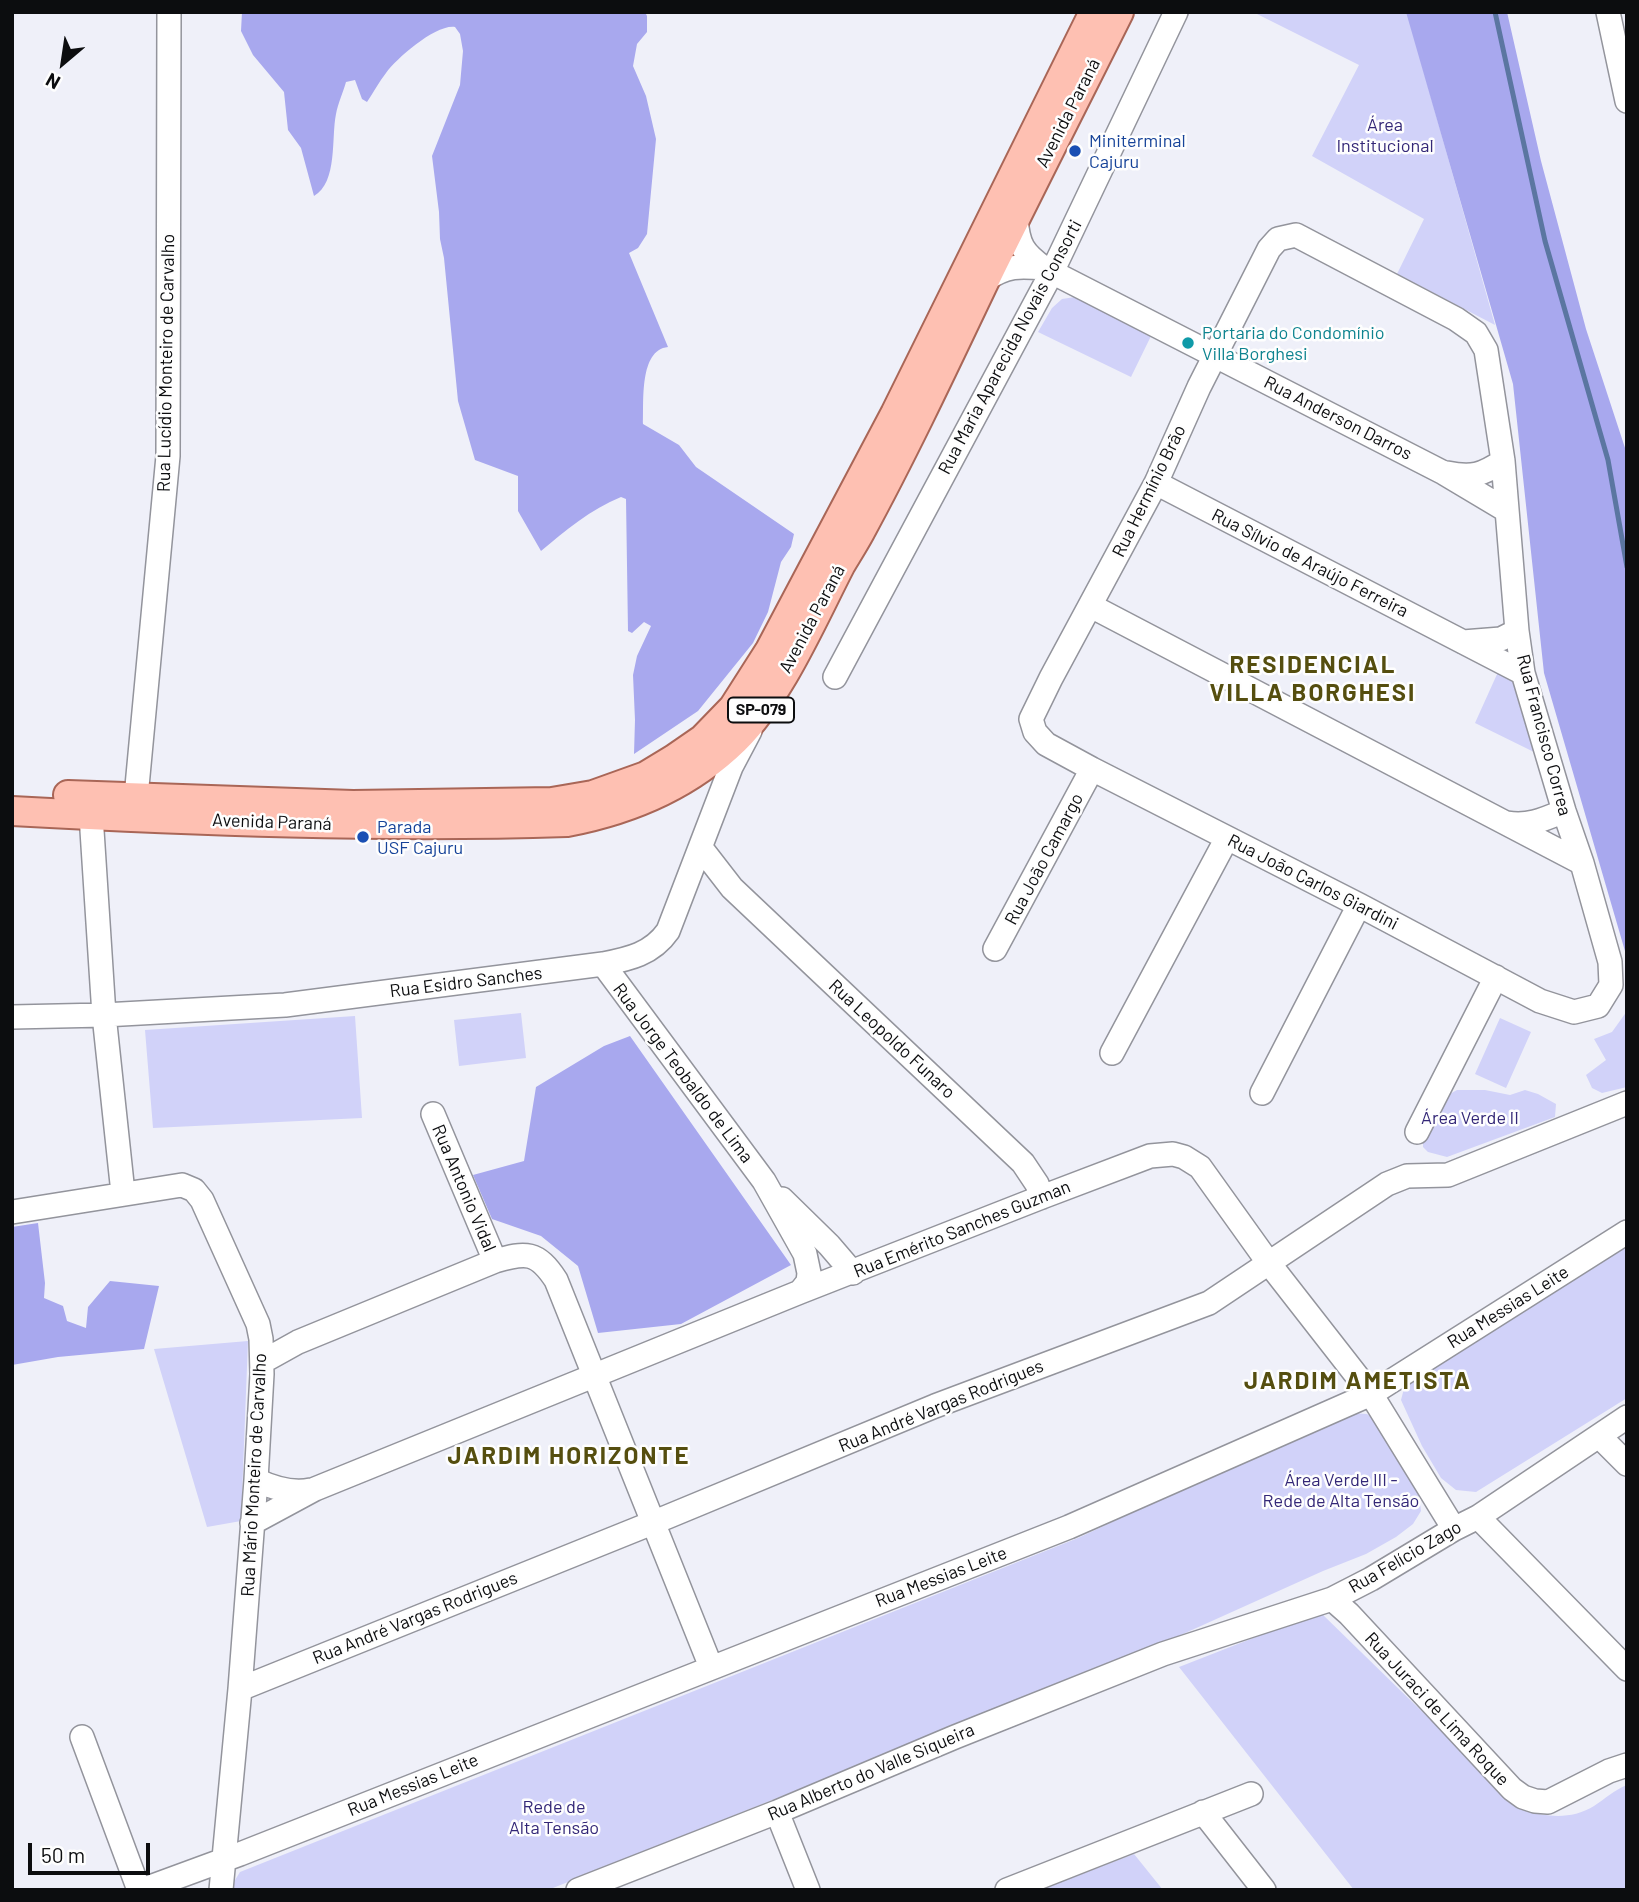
<!DOCTYPE html>
<meta charset="utf-8">
<style>
body{margin:0}
#map{position:relative;width:1639px;height:1902px;overflow:hidden;background:#eff0f9;font-family:Barlow,sans-serif}
canvas{display:block}
.frame{position:absolute;inset:0;border:14px solid #0c0d0f;pointer-events:none}
.north{position:absolute;left:28px;top:28px;width:70px;height:70px;-webkit-text-stroke:5px #fefefe;paint-order:stroke;rotate:209deg;font-size:19px;font-weight:700;line-height:28px;text-align:center;color:#0c0d0f}
.north::after{content:'';display:block;margin:auto;width:24px;height:32px;background:#0c0d0f;clip-path:polygon(50% 0,100% 100%,50% 72%,0 100%)}
.scale{position:absolute;left:28px;top:1843px;width:122px;height:32px;box-sizing:border-box;border:4px solid #0c0d0f;border-top:0;padding-left:9px;font-size:21px;line-height:24px;white-space:nowrap;color:#0c0d0f;-webkit-text-stroke:5px #fefefe;paint-order:stroke}
</style>
<div id="map">
<canvas width="1639" height="1902"></canvas>
<div class="frame"></div>
<div class="north">N</div>
<div class="scale">50 m</div>
</div>
<script>
const c = document.querySelector('canvas').getContext('2d');
c.lineJoin = 'round';
function fill(path, color) { c.fillStyle = color; c.fill(path, 'evenodd'); }
function trace(path, color, width, dash) { c.strokeStyle = color; c.lineWidth = width; c.lineCap = dash ? 'butt' : 'round'; c.setLineDash(dash || []); c.stroke(path); }
function drawText(font, color, halo, rows, align = 'center') {
  c.font = font + ' Barlow,sans-serif'; c.lineWidth = 5; c.setLineDash([]); c.textBaseline = 'middle'; c.strokeStyle = halo; c.fillStyle = color; for (const [text, x, y, turn = 0] of rows) {
    c.save(); c.translate(x, y); c.rotate((+turn || 0) * Math.PI / 180); c.textAlign = isNaN(turn) ? turn : align; if (halo) c.strokeText(text, 0, 0); c.fillText(text, 0, 0); c.restore();
  }
}
fill(new Path2D(`
 M 1253,12 L 1407,12 L 1495,325 L 1397,274 L 1424,219 L 1312,156 L 1359,65 Z
 M 1075,297 L 1151,336 L 1131,377 L 1038,332 L 1052,308 L 1062,299 Z
 M 1498,672 L 1513,679 L 1536,753 L 1475,723 Z
 M 1627,1011 L 1627,1087 L 1602,1093 L 1592,1088 L 1586,1075 L 1606,1060 L 1594,1039 L 1612,1032 Z
 M 521,1013 L 526,1058 L 459,1066 L 454,1020 Z
 M 355,1016 L 362,1118 L 153,1128 L 145,1030 Z
 M 1500,1018 L 1531,1032 L 1506,1088 L 1475,1074 Z
 M 1457,1090 L 1485,1090 L 1510,1095 L 1525,1090 L 1538,1094 L 1556,1104 L 1555,1117 L 1447,1157 L 1428,1152 L 1423,1147 L 1423,1141 L 1448,1095 Z
 M 1627,1245 L 1627,1398 L 1476,1492 L 1456,1490 L 1441,1478 L 1422,1446 L 1401,1400 L 1406,1381 Z
 M 248,1341 L 241,1521 L 207,1527 L 154,1349 Z
 M 1351,1413 L 1367,1414 L 1378,1422 L 1406,1468 L 1419,1494 L 1421,1511 L 1413,1524 L 1396,1537 L 1366,1554 L 1323,1571 L 1163,1643 L 548,1890 L 232,1890 L 232,1885 L 240,1872 L 1078,1538 L 1333,1419 Z
 M 1320,1612 L 1523,1810 C 1547,1817 1571,1820 1594,1806 C 1605,1799 1614,1790 1627,1785 L 1627,1890 L 1354,1890 L 1179,1667 Z
 M 1134,1854 L 1163,1890 L 1040,1890 Z`), '#d1d2f9');
fill(new Path2D(`
 M 242,12 L 645,12 L 647,16 L 647,32 L 637,44 L 633,66 L 646,96 L 656,139 L 647,234 L 638,248 L 629,253 L 668,347 C 639,350 644,402 643,424 L 679,445 L 696,467 L 794,534 L 791,547 L 781,562 L 768,612 L 753,643 L 698,711 L 634,754 L 635,720 L 633,675 L 637,656 L 651,626 L 644,622 L 632,633 L 628,631 L 626,499 L 621,497 C 591,509 565,531 541,551 L 518,511 L 518,476 L 475,460 L 458,401 L 444,258 L 440,239 L 439,212 L 432,156 L 460,85 L 463,51 L 460,34 L 455,27 C 436,24 397,58 386,73 C 379,82 373,93 367,102 L 362,99 L 355,80 L 346,82 C 343,93 338,103 336,114 C 331,138 338,182 314,196 L 301,148 L 288,130 L 284,92 L 253,55 L 241,31 Z
 M 1406,12 L 1507,12 L 1541,161 L 1586,329 L 1627,454 L 1627,958 L 1544,673 L 1513,384 Z
 M 630,1036 L 791,1265 L 681,1324 L 598,1333 L 578,1266 L 541,1236 L 492,1219 L 473,1175 L 524,1161 L 536,1087 L 604,1046 Z
 M 38,1223 L 45,1283 L 44,1298 L 63,1306 L 67,1321 L 86,1328 L 88,1307 L 110,1281 L 159,1286 L 144,1349 L 58,1357 L 12,1365 L 12,1227 Z`), '#a8a8ee');
trace(new Path2D(`
 M 1495,12 L 1545,241 L 1608,460 L 1627,567`), '#5b76a1', 5);
const minor = new Path2D(`
 M 1608,12 L 1627,101
 M 1016,218 C 1018,245 1023,253 1044,268 L 1444,473 L 1506,510
 M 1296,235 L 1456,319 L 1476,333 L 1486,350 L 1503,461 L 1517,631 L 1523,673 L 1564,811 L 1582,863 L 1610,962 L 1611,985 L 1598,1006 L 1574,1012 L 1540,1001 L 1359,905 L 1092,769 L 1046,744 L 1035,732 L 1031,719 L 1051,678 L 1156,483 L 1199,387 L 1269,249 L 1278,239 Z
 M 985,280 C 1007,265 1019,266 1044,268
 M 1447,473 C 1472,478 1482,475 1503,461
 M 1156,483 L 1523,673
 M 1091,606 L 1582,863
 M 1463,642 L 1501,639 L 1517,631
 M 835,677 L 1052,272 L 1176,12
 M 136,797 L 168,456 L 169,12
 M 91,815 L 104,1015 L 123,1193
 M 1507,823 C 1528,827 1545,819 1564,811
 M 701,848 L 732,888 L 1023,1163 L 1037,1184 L 1042,1197
 M 995,949 L 1092,769
 M 603,964 L 764,1181 L 805,1254 L 809,1273 L 808,1282 L 800,1292
 M 12,1017 L 104,1015 L 285,1005 L 603,964 C 629,959 652,954 668,931 L 731,767 L 750,731
 M 1112,1053 L 1227,838
 M 1262,1093 L 1359,905
 M 433,1114 L 495,1261
 M 1417,1132 L 1496,977
 M 782,1199 L 829,1245 L 853,1273
 M 12,1212 L 182,1185 L 194,1190 L 202,1200 L 258,1324 L 261,1339 L 262,1374 L 256,1480 L 240,1689 L 221,1890
 M 262,1362 L 298,1342 L 495,1261 C 526,1252 537,1251 556,1280 L 711,1667
 M 1599,1436 L 1627,1464
 M 256,1480 C 273,1488 293,1494 311,1490
 M 1478,1517 L 1627,1669
 M 252,1523 L 315,1489 L 800,1292 L 1042,1197 L 1150,1156 L 1173,1154 L 1184,1157 L 1200,1167 L 1268,1262 L 1371,1394 L 1454,1529
 M 1332,1599 L 1349,1614 L 1512,1789 L 1523,1797 L 1535,1801 L 1548,1802 L 1609,1771 L 1627,1765
 M 240,1689 L 667,1517 L 935,1406 L 1209,1303 L 1387,1184 L 1407,1176 L 1448,1175 L 1627,1103
 M 82,1737 L 139,1890
 M 777,1812 L 808,1890
 M 1203,1812 L 1264,1890
 M 142,1890 L 240,1854 L 1069,1527 L 1371,1394 L 1627,1232
 M 578,1890 L 777,1812 L 955,1737 L 1163,1654 L 1332,1599 L 1371,1579 L 1454,1529 L 1478,1517 L 1627,1417
 M 1007,1890 L 1251,1794`);
const major = new Path2D(`
 M 68,795 L 353,805 L 552,802 L 593,795 L 646,776 L 674,759 L 703,739 L 733,708 L 770,650 L 895,414 L 1094,12
 M 12,811 C 197,821 382,828 567,822 C 630,810 688,786 735,740 C 781,694 811,622 841,564 C 847,554 854,543 860,532 C 904,451 944,366 984,282 C 1028,192 1074,102 1119,12`);
trace(minor, '#93949c', 26);
trace(major, '#a96657', 32);
trace(minor, '#fff', 23);
trace(major, '#fec0b2', 28);
for (const [x, y, r, color] of [
 [1075,151,7,"#1a4fb4"],
 [1188,343,7,"#0f9aa8"],
 [363,837,7,"#1a4fb4"]
]) { const dot = new Path2D(); dot.arc(x, y, r, 0, 2 * Math.PI); c.fillStyle = color; c.fill(dot); trace(dot, '#fefefe', 2.5); }
for (const [x, y, w] of [
 [761,710,66]
]) { const box = new Path2D(); box.roundRect(x - w / 2, y - 12.5, w, 25, 5); c.fillStyle = '#fefefe'; c.fill(box); trace(box, '#0c0d0f', 2); }
drawText('bold 16px', '#0c0d0f', null, [
 ["SP-079",761,710]
]);
drawText('18px', '#0c0d0f', '#fefefe', [
 ["Avenida Paraná",1068,113,-63],
 ["Rua Maria Aparecida Novais Consorti",1010,347,-62],
 ["Rua Lucídio Monteiro de Carvalho",166,363,-89],
 ["Rua Anderson Darros",1338,418,27],
 ["Rua Hermínio Brão",1149,491,-64],
 ["Rua Sílvio de Araújo Ferreira",1310,563,27],
 ["Avenida Paraná",812,619,-62],
 ["Rua Francisco Correa",1544,735,75],
 ["Avenida Paraná",272,822,2],
 ["Rua João Camargo",1044,859,-62],
 ["Rua João Carlos Giardini",1313,882,27],
 ["Rua Esidro Sanches",466,982,-7],
 ["Rua Leopoldo Funaro",892,1039,43],
 ["Rua Jorge Teobaldo de Lima",683,1073,53],
 ["Rua Antonio Vidal",464,1188,67],
 ["Rua Emérito Sanches Guzman",962,1229,-22],
 ["Rua Messias Leite",1508,1307,-32],
 ["Rua André Vargas Rodrigues",941,1406,-22],
 ["Rua Mário Monteiro de Carvalho",254,1475,-87],
 ["Rua Felício Zago",1405,1557,-30],
 ["Rua Messias Leite",941,1577,-21],
 ["Rua André Vargas Rodrigues",415,1618,-22],
 ["Rua Juraci de Lima Roque",1437,1709,47],
 ["Rua Alberto do Valle Siqueira",871,1772,-23],
 ["Rua Messias Leite",413,1785,-22]
]);
drawText('18px', '#332777', '#fefefe', [
 ["Área",1385,125],
 ["Institucional",1385,146],
 ["Área Verde II",1470,1118],
 ["Área Verde III -",1341,1480],
 ["Rede de Alta Tensão",1341,1501],
 ["Rede de",554,1807],
 ["Alta Tensão",554,1828]
]);
drawText('18px', '#164399', '#fefefe', [
 ["Miniterminal",1089,141],
 ["Cajuru",1089,162],
 ["Parada",377,827],
 ["USF Cajuru",377,848]
], 'left');
drawText('18px', '#0d838f', '#fefefe', [
 ["Portaria do Condomínio",1202,333],
 ["Villa Borghesi",1202,354]
], 'left');
c.letterSpacing = '2px';
drawText('bold 24px', '#554e0f', '#fefefe', [
 ["RESIDENCIAL",1313,665],
 ["VILLA BORGHESI",1313,693],
 ["JARDIM AMETISTA",1358,1381],
 ["JARDIM HORIZONTE",569,1456]
]);
c.letterSpacing = '0px';
</script>
